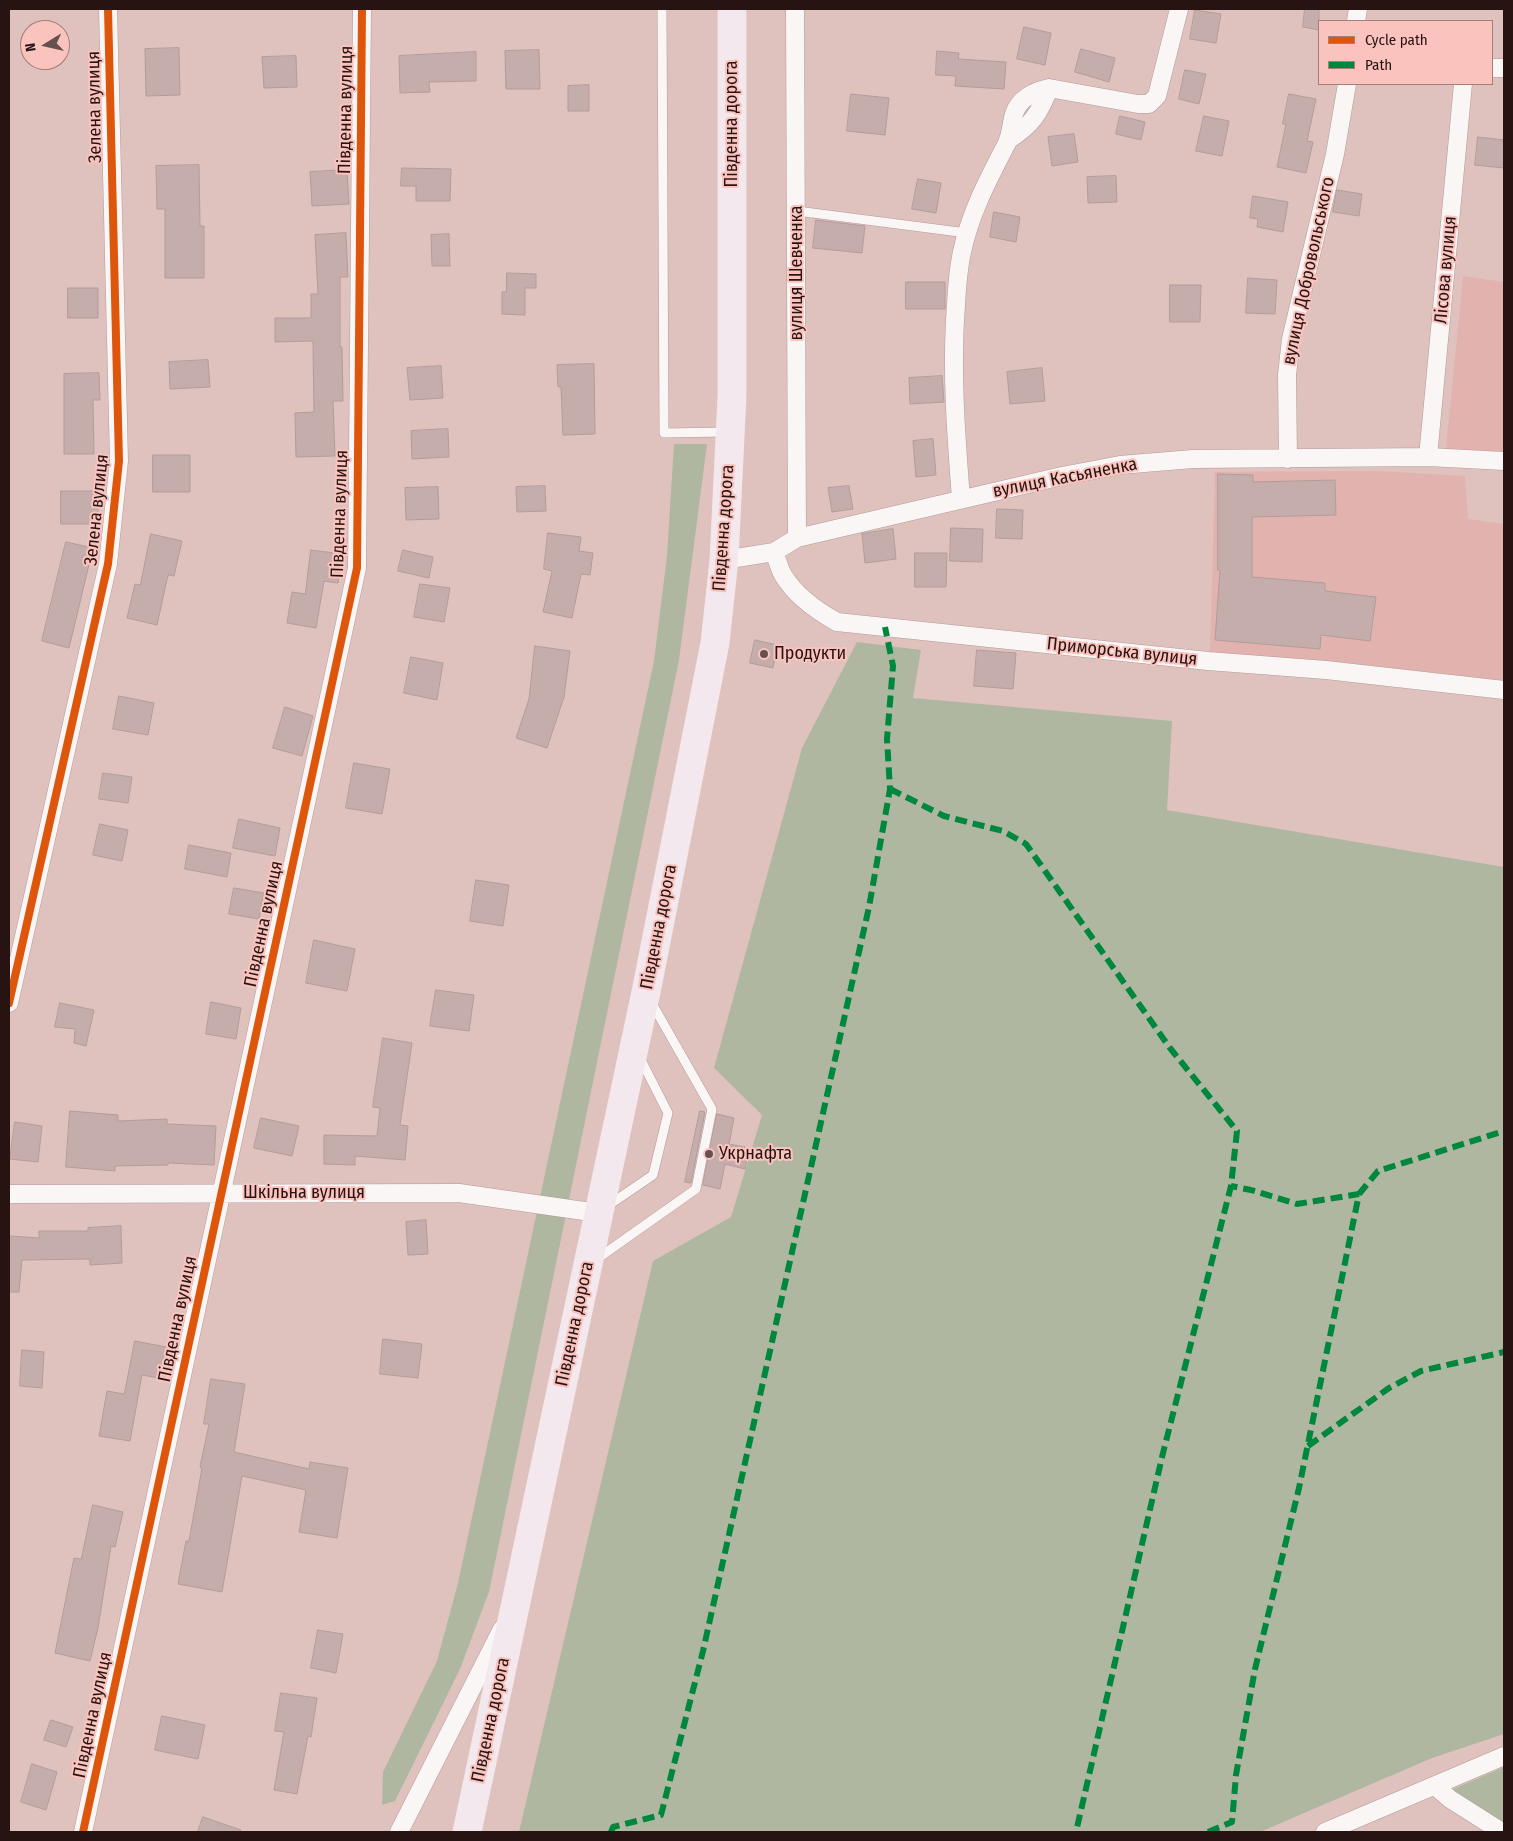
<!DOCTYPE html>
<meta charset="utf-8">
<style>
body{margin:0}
#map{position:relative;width:1513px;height:1841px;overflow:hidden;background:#dfc1be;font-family:"Fira Sans Condensed",sans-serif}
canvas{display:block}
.frame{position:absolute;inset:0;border:10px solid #271412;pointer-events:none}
.legend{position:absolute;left:1318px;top:20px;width:175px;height:65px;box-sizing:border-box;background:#fac3be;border:1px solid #a67d79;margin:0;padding:6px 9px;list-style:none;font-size:15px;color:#271412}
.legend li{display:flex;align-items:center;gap:10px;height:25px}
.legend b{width:25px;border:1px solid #a67d79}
.north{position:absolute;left:20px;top:20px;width:50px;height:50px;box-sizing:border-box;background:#fac3be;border:1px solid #a67d79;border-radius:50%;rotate:261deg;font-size:14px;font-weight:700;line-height:20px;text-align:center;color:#271412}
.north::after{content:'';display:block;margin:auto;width:18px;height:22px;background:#67514e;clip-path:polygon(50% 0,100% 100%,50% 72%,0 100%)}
</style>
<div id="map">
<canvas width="1513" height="1841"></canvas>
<div class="frame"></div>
<ul class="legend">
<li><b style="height:6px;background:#de560c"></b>Cycle path</li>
<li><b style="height:6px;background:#00873e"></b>Path</li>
</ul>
<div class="north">N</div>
</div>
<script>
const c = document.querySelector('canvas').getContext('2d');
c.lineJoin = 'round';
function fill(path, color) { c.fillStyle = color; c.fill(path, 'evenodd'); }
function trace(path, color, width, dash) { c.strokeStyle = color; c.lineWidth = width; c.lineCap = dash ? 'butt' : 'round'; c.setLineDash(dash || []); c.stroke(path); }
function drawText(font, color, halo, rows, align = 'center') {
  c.font = font + ' "Fira Sans Condensed",sans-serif'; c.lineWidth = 4; c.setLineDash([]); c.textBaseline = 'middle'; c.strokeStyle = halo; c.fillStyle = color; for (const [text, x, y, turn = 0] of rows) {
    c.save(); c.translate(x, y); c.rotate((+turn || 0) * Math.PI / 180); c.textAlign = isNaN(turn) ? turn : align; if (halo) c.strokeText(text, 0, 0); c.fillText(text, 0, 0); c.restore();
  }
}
fill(new Path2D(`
 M 1463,276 L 1504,282 L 1504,452 L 1446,449 Z
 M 1376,471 L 1465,476 L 1468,519 L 1504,524 L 1504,681 L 1210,652 L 1215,472 Z`), '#e2b3ae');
fill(new Path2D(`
 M 674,444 L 707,444 L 679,660 L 489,1592 L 460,1669 L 395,1801 L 382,1805 L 383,1772 L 437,1661 L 458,1583 L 654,661 L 667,556 Z
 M 857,642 L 921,650 L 913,698 L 1172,721 L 1167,810 L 1504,867 L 1504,1734 L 1432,1758 L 1260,1832 L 519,1832 L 653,1261 L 731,1217 L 762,1115 L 714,1068 L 802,748 Z
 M 1504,1767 L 1504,1826 L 1451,1790 Z`), '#b0b7a1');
const building = new Path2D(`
 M 1305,9 L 1319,9 L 1319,30 L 1303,27 Z
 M 1195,10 L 1221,14 L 1216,43 L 1190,39 Z
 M 1024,27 L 1051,33 L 1045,65 L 1017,59 Z
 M 179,48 L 180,95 L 146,96 L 145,49 Z
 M 1081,49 L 1115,58 L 1109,82 L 1075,72 Z
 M 539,50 L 540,89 L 506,89 L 505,51 Z
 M 937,51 L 959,53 L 958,59 L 1006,62 L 1004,89 L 955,86 L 956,76 L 936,75 Z
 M 476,52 L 476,81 L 429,82 L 430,92 L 400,93 L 399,56 Z
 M 296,56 L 297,87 L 264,88 L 262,57 Z
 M 1185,70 L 1206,74 L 1199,104 L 1179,99 Z
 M 589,85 L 589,111 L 568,111 L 568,86 Z
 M 851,94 L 889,98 L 885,135 L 847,131 Z
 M 1289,94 L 1316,99 L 1307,141 L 1313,142 L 1306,173 L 1277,167 L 1286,124 L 1283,124 Z
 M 1120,116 L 1145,122 L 1141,140 L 1116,134 Z
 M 1204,116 L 1229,121 L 1222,156 L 1196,151 Z
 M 1074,134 L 1078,162 L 1052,166 L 1048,137 Z
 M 1478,137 L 1504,140 L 1504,168 L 1475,165 Z
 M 199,165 L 200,226 L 204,226 L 204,278 L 165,278 L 165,209 L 157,209 L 156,166 Z
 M 402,168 L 451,169 L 450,201 L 416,201 L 416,186 L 401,186 Z
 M 347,170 L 349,204 L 312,206 L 310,172 Z
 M 1116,176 L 1117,202 L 1088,203 L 1087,177 Z
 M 918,179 L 941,183 L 936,213 L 912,209 Z
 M 1337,190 L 1362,194 L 1359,216 L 1333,212 Z
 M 1253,196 L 1288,202 L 1283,232 L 1257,227 L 1258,219 L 1250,218 Z
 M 994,212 L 1020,217 L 1016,242 L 990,237 Z
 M 816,220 L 865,226 L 862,253 L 813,248 Z
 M 346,233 L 348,277 L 340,277 L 340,347 L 342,347 L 343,401 L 333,401 L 335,456 L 296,457 L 295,413 L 314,412 L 313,341 L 275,342 L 275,318 L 311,318 L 311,294 L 318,294 L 315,235 Z
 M 449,234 L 450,266 L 432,266 L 431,235 Z
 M 507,273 L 536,274 L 536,288 L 525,288 L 525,315 L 502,314 L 502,292 L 506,292 Z
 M 1248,278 L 1277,280 L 1275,314 L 1246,313 Z
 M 906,282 L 945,282 L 945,309 L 906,309 Z
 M 1170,285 L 1201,285 L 1200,322 L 1170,322 Z
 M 68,288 L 98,288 L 98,318 L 68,318 Z
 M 208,360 L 210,387 L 170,389 L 169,362 Z
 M 594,364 L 595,434 L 563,435 L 561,387 L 558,387 L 557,365 Z
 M 441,366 L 443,398 L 410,400 L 407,368 Z
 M 1042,368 L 1045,401 L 1010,404 L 1007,372 Z
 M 99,373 L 100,400 L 93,400 L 94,454 L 64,454 L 64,374 Z
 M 942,376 L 944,402 L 910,404 L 909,378 Z
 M 448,429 L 449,457 L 412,459 L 411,431 Z
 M 933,439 L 936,475 L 916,477 L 913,441 Z
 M 153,455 L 190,455 L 190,492 L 153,492 Z
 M 1218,474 L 1253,475 L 1253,482 L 1335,480 L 1336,515 L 1252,517 L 1252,577 L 1325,583 L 1325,591 L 1376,597 L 1370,641 L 1321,635 L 1320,649 L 1215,640 L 1220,570 L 1218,570 Z
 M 545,486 L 546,511 L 517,512 L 516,487 Z
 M 849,486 L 853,509 L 832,512 L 828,488 Z
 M 438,487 L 439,519 L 406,520 L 405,488 Z
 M 61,491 L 98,491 L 98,524 L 61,524 Z
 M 997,509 L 1023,510 L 1022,539 L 996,538 Z
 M 951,528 L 983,529 L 982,562 L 950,561 Z
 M 893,529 L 896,559 L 865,563 L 862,534 Z
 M 548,533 L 581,537 L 579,551 L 593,553 L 590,575 L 581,574 L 572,618 L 543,612 L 552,571 L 544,569 Z
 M 151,534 L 182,541 L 174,576 L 168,575 L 157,625 L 127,618 L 135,584 L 140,585 Z
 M 66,542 L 93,548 L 69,648 L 42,641 Z
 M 311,550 L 342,554 L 338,583 L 324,581 L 316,628 L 287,623 L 292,592 L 305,594 Z
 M 403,550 L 433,557 L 429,578 L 398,571 Z
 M 915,553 L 947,553 L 946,587 L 915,587 Z
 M 420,584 L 450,588 L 444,622 L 414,617 Z
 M 755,640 L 777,645 L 773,668 L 750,663 Z
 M 535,646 L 570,651 L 564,697 L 547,748 L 516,738 L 529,699 Z
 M 977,650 L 1016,653 L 1013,689 L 974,686 Z
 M 411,657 L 443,663 L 437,700 L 404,693 Z
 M 119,696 L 154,703 L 148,735 L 113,729 Z
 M 285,707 L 313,716 L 302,756 L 273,748 Z
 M 354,763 L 390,769 L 382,814 L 346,808 Z
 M 103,773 L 132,777 L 128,803 L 99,799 Z
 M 239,819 L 280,828 L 275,856 L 233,848 Z
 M 100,824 L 128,830 L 122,861 L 93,855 Z
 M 189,845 L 231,853 L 227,877 L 185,869 Z
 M 476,880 L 509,885 L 503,926 L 470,921 Z
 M 234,888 L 264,893 L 259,919 L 229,914 Z
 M 314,940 L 355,949 L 347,991 L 306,983 Z
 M 436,990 L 474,995 L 469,1031 L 430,1026 Z
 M 211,1002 L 241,1008 L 236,1039 L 206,1034 Z
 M 60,1003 L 94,1010 L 86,1046 L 74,1043 L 75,1029 L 55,1027 Z
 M 383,1038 L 412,1043 L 400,1125 L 408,1126 L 405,1160 L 355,1156 L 355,1165 L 324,1164 L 324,1135 L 377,1136 L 380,1108 L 373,1107 Z
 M 70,1111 L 118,1115 L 118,1121 L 167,1119 L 167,1124 L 216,1126 L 214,1165 L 168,1163 L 168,1165 L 115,1166 L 115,1171 L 66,1167 Z
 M 700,1111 L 705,1112 L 691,1183 L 685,1182 Z
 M 717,1114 L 734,1118 L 729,1144 L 749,1148 L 745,1169 L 725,1164 L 720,1189 L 703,1185 Z
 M 261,1118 L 299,1126 L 292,1156 L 254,1148 Z
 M 15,1122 L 42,1126 L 38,1162 L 10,1159 Z
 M 426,1220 L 428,1254 L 408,1255 L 406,1222 Z
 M 121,1226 L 122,1263 L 90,1265 L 90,1259 L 22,1260 L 19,1292 L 9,1292 L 9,1236 L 39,1238 L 39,1231 L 88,1231 L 88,1228 Z
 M 383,1339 L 422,1344 L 418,1378 L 380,1374 Z
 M 135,1341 L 171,1348 L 164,1379 L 142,1375 L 130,1441 L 99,1436 L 107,1391 L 124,1394 Z
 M 22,1350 L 44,1352 L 42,1388 L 20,1386 Z
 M 211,1379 L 245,1384 L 234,1452 L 309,1469 L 310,1462 L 348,1468 L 337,1538 L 299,1532 L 306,1490 L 242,1476 L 222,1592 L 178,1584 L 186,1541 L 189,1541 L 202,1468 L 200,1467 L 209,1424 L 204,1424 Z
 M 93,1505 L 123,1512 L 115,1547 L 111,1546 L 98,1628 L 90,1661 L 55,1653 L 74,1558 L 81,1559 Z
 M 318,1630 L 343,1634 L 336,1673 L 311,1668 Z
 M 281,1693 L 317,1698 L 311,1737 L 308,1736 L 297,1794 L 274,1790 L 284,1732 L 275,1731 Z
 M 162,1716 L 205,1725 L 198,1759 L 155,1750 Z
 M 51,1720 L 73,1727 L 66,1747 L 44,1740 Z
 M 32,1764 L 57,1772 L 46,1810 L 21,1802 Z
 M 203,1817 L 241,1830 L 240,1832 L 198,1832 Z`);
fill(building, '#c5adac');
trace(building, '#b39c9a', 1);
const service = new Path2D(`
 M 662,9 L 664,433 L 727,432
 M 797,211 L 967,233
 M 606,1207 L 653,1175 L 668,1113 L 639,1056
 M 594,1261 L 696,1189 L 712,1109 L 650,1000`);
const minor = new Path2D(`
 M 795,9 L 797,538
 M 1356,21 L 1358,9
 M 1492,68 L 1504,68
 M 1008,140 C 1031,126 1040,113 1049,88
 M 1428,457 L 1463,84
 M 1288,459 L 1287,375 L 1291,339 L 1335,154 L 1347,84
 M 961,499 C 956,434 951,370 956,305 C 957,287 958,270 962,252 C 970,213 989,178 1007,143 C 1011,134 1011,124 1014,114 C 1019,99 1034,91 1049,88 L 1138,104 L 1149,104 L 1157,96 L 1179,9
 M 774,552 C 777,559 779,568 783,575 C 795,595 817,611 837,622 L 1208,661 L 1326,670 L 1504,690
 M 724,560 L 774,552 L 797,538 L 1062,476 L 1120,465 L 1193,459 L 1428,457 L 1504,461
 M 9,1003 L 108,564 L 119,461 L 108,9
 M 9,1194 L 459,1193 L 598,1213
 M 1435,1786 L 1450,1799 L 1502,1832
 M 83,1832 L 357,568 L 362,9
 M 399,1832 L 502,1629
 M 1325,1832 L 1504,1756`);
const trunk = new Path2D(`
 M 467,1832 L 646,992 L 715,643 L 724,560 L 732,396 L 732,9`);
trace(service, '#b29b99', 10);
trace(minor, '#b29b99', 19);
trace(trunk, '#f1e3e2', 29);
trace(service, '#faf6f5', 9);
trace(minor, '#faf6f5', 18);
trace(trunk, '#f2e8ee', 28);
trace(new Path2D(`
 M 890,789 L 944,816 L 1003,831 L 1026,844 L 1170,1048 L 1237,1131 L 1231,1186 L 1162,1457 L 1076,1832
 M 1359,1194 L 1378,1171 L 1504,1131
 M 1308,1446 L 1389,1388 L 1421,1371 L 1504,1352
 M 611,1832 L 613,1827 L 661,1815 L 703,1651 L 869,907 L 890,789 L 887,739 L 893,666 L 885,627
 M 1208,1832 L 1232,1822 L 1236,1775 L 1255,1669 L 1299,1488 L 1359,1194 L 1297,1204 L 1251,1190 L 1231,1186`), '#00873e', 6, [12, 6]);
trace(new Path2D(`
 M 9,1003 L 108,564 L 119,461 L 108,9
 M 83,1832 L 357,568 L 362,9`), '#de560c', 8);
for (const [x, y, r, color] of [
 [764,654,5,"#67514e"],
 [709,1154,5,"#67514e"]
]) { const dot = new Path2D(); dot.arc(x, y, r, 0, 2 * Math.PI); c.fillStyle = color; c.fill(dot); trace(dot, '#fac3be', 2); }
drawText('18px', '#271412', '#fac3be', [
 ["Зелена вулиця",95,107,-91],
 ["Південна вулиця",346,110,-89],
 ["Південна дорога",732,124,-90],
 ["Лісова вулиця",1446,270,-85],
 ["вулиця Добровольського",1309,271,-78],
 ["вулиця Шевченка",797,273,-90],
 ["вулиця Касьяненка",1065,478,-11],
 ["Зелена вулиця",97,510,-84],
 ["Південна вулиця",340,514,-88],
 ["Південна дорога",724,528,-86],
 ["Приморська вулиця",1122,652,6],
 ["Південна вулиця",264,924,-78],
 ["Південна дорога",659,927,-79],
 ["Шкільна вулиця",304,1193],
 ["Південна вулиця",178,1319,-78],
 ["Південна дорога",575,1324,-78],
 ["Південна вулиця",93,1715,-78],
 ["Південна дорога",491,1720,-78]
]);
drawText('18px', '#271412', '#fac3be', [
 ["Продукти",774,654],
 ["Укрнафта",719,1154]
], 'left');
</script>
